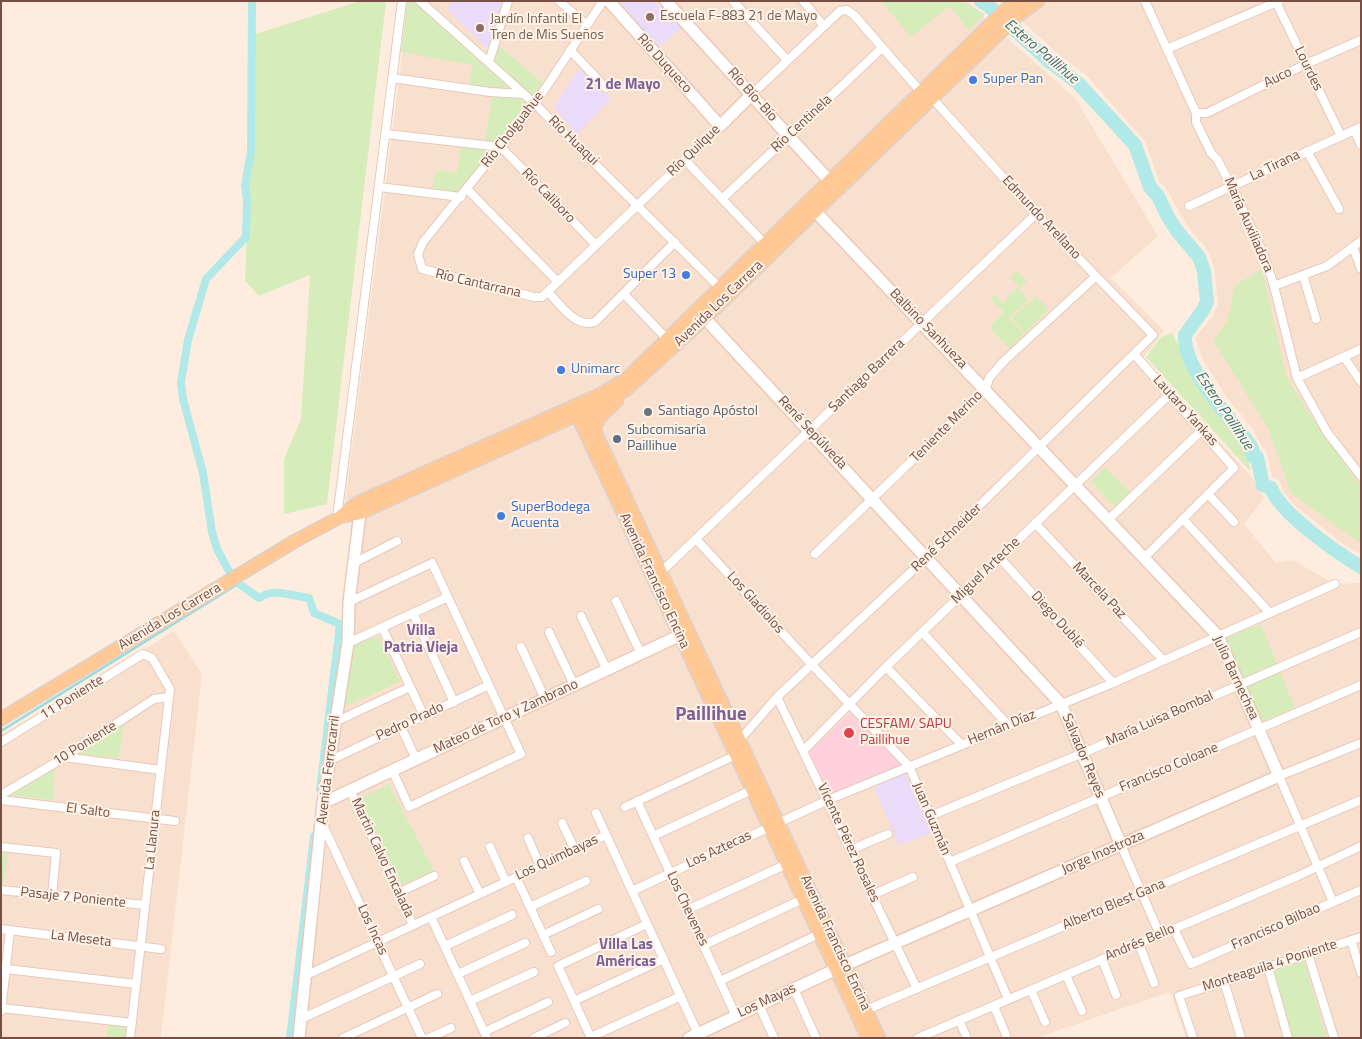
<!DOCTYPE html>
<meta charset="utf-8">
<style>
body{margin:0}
#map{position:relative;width:1362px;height:1039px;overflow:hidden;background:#feedde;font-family:"Titillium Web",sans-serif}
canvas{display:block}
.frame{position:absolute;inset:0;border:2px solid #764f44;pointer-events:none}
</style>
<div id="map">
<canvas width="1362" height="1039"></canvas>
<div class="frame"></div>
</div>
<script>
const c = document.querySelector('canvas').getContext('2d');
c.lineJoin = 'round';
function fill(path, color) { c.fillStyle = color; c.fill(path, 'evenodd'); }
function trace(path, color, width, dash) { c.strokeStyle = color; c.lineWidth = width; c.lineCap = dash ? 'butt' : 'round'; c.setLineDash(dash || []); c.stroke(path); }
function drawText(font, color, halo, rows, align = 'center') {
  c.font = font + ' "Titillium Web",sans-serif'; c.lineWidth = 4; c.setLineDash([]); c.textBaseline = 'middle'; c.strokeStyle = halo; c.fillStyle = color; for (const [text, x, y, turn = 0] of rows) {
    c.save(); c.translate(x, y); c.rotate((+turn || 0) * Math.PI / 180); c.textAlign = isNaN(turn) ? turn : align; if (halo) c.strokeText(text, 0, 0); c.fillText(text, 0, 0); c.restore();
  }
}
fill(new Path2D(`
 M 409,1 L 958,1 L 980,14 L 1075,98 L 1158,236 L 1111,278 L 1164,331 L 1143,358 L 1251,476 L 1264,498 L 1244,524 L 1276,563 L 1293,560 L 1335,584 L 1361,583 L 1361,1038 L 1186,1038 L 1170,992 L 1036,1038 L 305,1038 L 366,491 L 345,502 Z
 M 1000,1 L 1361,1 L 1361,554 L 1343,544 L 1293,504 L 1283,491 L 1279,480 L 1272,477 L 1266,449 L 1263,448 L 1252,428 L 1228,399 L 1203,360 L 1195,338 L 1213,316 L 1218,304 L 1214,268 L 1209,252 L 1186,224 L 1167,190 L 1159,181 L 1145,141 L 1086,75 L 1058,54 Z
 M 174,631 L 202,674 L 161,1038 L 1,1038 L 1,738 Z`), '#f9e0ce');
fill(new Path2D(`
 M 451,1 L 502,1 L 489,47 L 486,47 L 448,10 Z
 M 613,1 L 652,1 L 658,7 L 661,4 L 682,27 L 656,50 Z
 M 578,70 L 582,71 L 611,99 L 577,134 L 554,107 Z
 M 905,773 L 931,833 L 899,845 L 874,787 Z`), '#eadbfa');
fill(new Path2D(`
 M 850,713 L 901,765 L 830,794 L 809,753 Z`), '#fdd0dc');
fill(new Path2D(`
 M 360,1 L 386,1 L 327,504 L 284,514 L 284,459 L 301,419 L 310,275 L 259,296 L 245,281 L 247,223 L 245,186 L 251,151 L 252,35 Z
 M 417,1 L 491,67 L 498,45 L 543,83 L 528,105 L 459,191 L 432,190 L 436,170 L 457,173 L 461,147 L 484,149 L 493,90 L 468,86 L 472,65 L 401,52 L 407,2 Z
 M 881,1 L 964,1 L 985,14 L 969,31 L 950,6 L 911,37 Z
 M 1262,269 L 1286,376 L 1310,415 L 1361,486 L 1361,544 L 1291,493 L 1268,428 L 1213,341 L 1227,322 L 1235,285 Z
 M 1017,270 L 1027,281 L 1019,289 L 1028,300 L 1009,318 L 1024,334 L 1010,349 L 989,328 L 1004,312 L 990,298 L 994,294 L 1003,303 L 1018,286 L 1010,277 Z
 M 1036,296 L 1049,309 L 1025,333 L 1012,318 Z
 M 1172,333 L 1199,385 L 1248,454 L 1250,471 L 1146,357 L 1161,337 Z
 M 1105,467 L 1131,493 L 1116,508 L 1091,482 Z
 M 1261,624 L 1295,708 L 1261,722 L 1225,637 Z
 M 379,637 L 400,682 L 342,708 L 350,641 Z
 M 124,723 L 119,758 L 75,753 Z
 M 55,766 L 53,800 L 9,795 Z
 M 389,784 L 434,871 L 402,885 L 359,798 Z
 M 1,851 L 8,852 L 3,887 L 1,886 Z
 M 1304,961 L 1327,1038 L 1293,1038 L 1274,971 Z
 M 108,1025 L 126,1027 L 125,1038 L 106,1038 Z`), '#d6edbb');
trace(new Path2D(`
 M 1,731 L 238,584`), '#96dbdc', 2.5);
trace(new Path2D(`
 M 230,573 L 217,549 L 212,532 L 203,473 L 183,399 L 181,382 L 188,340 L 206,279 L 246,237 L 247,200 L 245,186 L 251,151 L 252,1
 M 235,581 L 259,598 C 273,587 292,596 309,598 L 314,613 L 340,624 L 320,790
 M 290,1038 L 314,836`), '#b1e9e9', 8);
trace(new Path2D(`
 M 981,1 L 989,6 L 1051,63 L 1078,83 L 1135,145 L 1150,187 L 1158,196 L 1168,217 L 1177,231 L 1199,257 L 1204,271 L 1207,302 L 1203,310 L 1185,335 C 1183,371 1233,419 1252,448 L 1253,456 L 1257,457 L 1263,485 L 1271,488 C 1281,514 1336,552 1361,567`), '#b1e9e9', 14);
const street = new Path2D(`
 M 420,1 L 535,104 L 720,288
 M 559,1 L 587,25
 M 603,1 L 535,104 L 423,242 L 418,254 L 422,269 L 534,297 L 542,297 L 720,126
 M 733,1 L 787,60
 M 803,1 L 824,26
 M 1145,1 L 1196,113 L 1196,122 L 1211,153 L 1217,159 L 1232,187 L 1263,253 L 1274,286 L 1297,378 L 1327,432 L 1361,476
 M 1276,2 L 1341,136
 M 1167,49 L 1279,1
 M 570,50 L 606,88
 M 489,62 L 508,1
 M 392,78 L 490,92 L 523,94
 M 751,95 L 840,11 L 847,10 L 854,15 L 921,92
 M 1196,113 L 1207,113 L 1306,64 L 1361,40
 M 1354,130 L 1361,145
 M 386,134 L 501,147 L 596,245
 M 1307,151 L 1339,209
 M 685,160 L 765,244
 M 379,187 L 461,197
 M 467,189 L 558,282
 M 722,199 L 882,48
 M 1189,206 L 1361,127
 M 1353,247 L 1361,269
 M 1303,275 L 1316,319
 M 1274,286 L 1327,266 L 1361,241
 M 548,292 C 561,305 575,328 595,322 L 675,242
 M 624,294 L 667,339
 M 1135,355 L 1234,468 L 1144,558
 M 1344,357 L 1361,382
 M 1297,378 L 1361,349
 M 1208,494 L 1234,522
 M 337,518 L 402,1
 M 1183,519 L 1270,613
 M 1108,520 L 1202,430
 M 1035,523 L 1163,660
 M 696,539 L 813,666 L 909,766 L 1008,999
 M 815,554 L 986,389 L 989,378 L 1003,362 L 1096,276
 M 1000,558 L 1113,683
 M 354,563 L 397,541
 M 660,573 L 1036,214
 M 616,601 L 641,654
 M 349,602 L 432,563 L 521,754 L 409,807 L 392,770
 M 413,613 L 454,702
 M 581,616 L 607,670
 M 382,627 L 424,716
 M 549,632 L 574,685
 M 923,633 L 1008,725
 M 348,643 L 448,597
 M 521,647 L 545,699
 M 886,667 L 962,745
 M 777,697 L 917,989
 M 335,722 L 410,687
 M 401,727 L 416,759
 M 739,741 L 777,697 L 927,557 L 1153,335 L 1036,214 L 932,98
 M 1,742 L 143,654 L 152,658 L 170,689 L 130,1038
 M 804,750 L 886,667 L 1170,394
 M 65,757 L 160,770
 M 331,760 L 489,685
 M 350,790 L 413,925
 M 1,795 L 65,757 L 154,699 L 169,697
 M 1,800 L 175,821
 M 637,801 L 736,1016
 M 625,807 L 736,755 L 736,752
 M 596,813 L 698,1034
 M 930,816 L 1083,753 L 1361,632
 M 322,823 L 422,1038
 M 562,823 L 575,850
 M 653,836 L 752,790
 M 528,838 L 540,866
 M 1121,845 L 1160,935
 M 1,847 L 56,853 L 52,896
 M 490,847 L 506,882
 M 850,850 L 888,834
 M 464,861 L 480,894
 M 950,862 L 1361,685
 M 516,877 L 551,952
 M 1,890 L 145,905
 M 632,891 L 828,800 L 1113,683 L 1335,584
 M 398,893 L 434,876
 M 872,895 L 913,877
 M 1333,902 L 1279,776 L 1361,743
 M 530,907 L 586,881
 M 687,910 L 787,864
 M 431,917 L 487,1038
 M 1,929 L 161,949
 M 1174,929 L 1191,964 L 1361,890
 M 543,935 L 598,909
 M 1351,940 L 1361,973
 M 1139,944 L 1154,983
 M 704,945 L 803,899
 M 445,946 L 512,915
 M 1308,954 L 1334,1038
 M 1102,959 L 1116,995
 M 1268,967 L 1288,1038
 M 6,969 L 136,984
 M 458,974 L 525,943
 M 307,975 L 606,835
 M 1066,975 L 1082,1011
 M 720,981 L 819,934
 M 1224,981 L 1241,1038
 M 794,989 L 816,1038
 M 1031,990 L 1045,1022
 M 470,1001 L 534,972
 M 574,1001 L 664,959
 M 759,1005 L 774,1038
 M 994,1006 L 1006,1035
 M 2,1008 L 132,1023
 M 866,1010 L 1361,800
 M 1,1011 L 10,931
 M 301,1019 L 420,964
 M 959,1020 L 967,1038
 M 484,1032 L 548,1002
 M 591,1037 L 681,996
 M 343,1038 L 437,994
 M 429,1038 L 451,1028
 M 534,1038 L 565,1023
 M 591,1038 L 558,966 L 647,924
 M 918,1038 L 1298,876 L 1361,846
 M 1193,1038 L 1179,996 L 1361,937`);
const secondary = new Path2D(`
 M 609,1 L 720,126 L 751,95
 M 666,1 L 834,186
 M 700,313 L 1061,704 L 1121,845
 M 323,803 L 687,632
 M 299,1038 L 323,803 L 348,643 L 349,602 L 360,513 L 358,506
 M 689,1038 L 845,965 L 1279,776 L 1218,636 L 815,211`);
const primary = new Path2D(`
 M 582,404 L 879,1038
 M 574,408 L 868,1038
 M 594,429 L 600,417 L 617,401
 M 343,516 L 360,513 L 601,404 L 627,389 L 705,318 L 1016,17 L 1038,1
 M 1,719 L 295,541 L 340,517 L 357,503 L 601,394 L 627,378 L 1006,9 L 1018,1`);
trace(street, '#e5c9bc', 10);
trace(secondary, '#ebc9b9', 14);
trace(primary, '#dbd1ce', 15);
trace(street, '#fff', 8);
trace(secondary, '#fff', 11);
trace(primary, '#ffc894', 12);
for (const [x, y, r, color] of [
 [650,17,5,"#8d6e63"],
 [480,28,5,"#8d6e63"],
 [973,80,5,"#3f7fe0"],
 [686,275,5,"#3f7fe0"],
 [561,370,5,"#3f7fe0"],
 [648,412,5,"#6b7280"],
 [617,439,5,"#5c6f8a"],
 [501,516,5,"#3f7fe0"],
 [849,733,6,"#e0444e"]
]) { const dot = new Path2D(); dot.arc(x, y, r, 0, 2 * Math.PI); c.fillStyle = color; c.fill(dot); trace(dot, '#fff2e6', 2); }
drawText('14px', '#785e54', '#fff2e6', [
 ["Escuela F-883 21 de Mayo",660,17],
 ["Jardín Infantil El",490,20],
 ["Tren de Mis Sueños",490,36]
], 'left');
drawText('14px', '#764f44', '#fff2e6', [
 ["Río Duqueco",664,64,48],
 ["Lourdes",1308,69,64],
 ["Auco",1278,78,-26],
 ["Río Bío-Bío",752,95,48],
 ["Río Centinela",802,124,-43],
 ["Río Cholguahue",513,130,-52],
 ["Río Huaqui",573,141,44],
 ["Río Quilque",694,151,-44],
 ["La Tirana",1275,166,-26],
 ["Río Caliboro",548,196,46],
 ["Edmundo Arellano",1041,218,47],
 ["María Auxiliadora",1248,225,66],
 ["Río Cantarrana",478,284,13],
 ["Avenida Los Carrera",719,304,-44],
 ["Balbino Sanhueza",928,329,46],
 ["Santiago Barrera",867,376,-44],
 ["Lautaro Yankas",1185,411,48],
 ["Teniente Merino",947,427,-45],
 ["René Sepúlveda",812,433,47],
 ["René Schneider",947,538,-44],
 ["Miguel Arteche",986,571,-44],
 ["Avenida Francisco Encina",654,581,65],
 ["Marcela Paz",1099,591,47],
 ["Los Gladiolos",755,603,48],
 ["Avenida Los Carrera",170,617,-31],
 ["Diego Dublé",1057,620,48],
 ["Julio Barnechea",1235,678,65],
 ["11 Poniente",72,698,-32],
 ["Mateo de Toro y Zambrano",506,717,-25],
 ["María Luisa Bombal",1160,719,-24],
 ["Pedro Prado",410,722,-25],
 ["Hernán Díaz",1002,728,-22],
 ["10 Poniente",85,744,-32],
 ["Salvador Reyes",1083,756,67],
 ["Francisco Coloane",1169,768,-23],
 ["Avenida Ferrocarril",329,770,-83],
 ["El Salto",88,811,7],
 ["Juan Guzmán",931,819,67],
 ["La Llanura",153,840,-84],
 ["Vicente Pérez Rosales",848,843,65],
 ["Los Aztecas",719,850,-25],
 ["Jorge Inostroza",1103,853,-24],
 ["Martin Calvo Encalada",382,858,65],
 ["Los Quimbayas",557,858,-25],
 ["Pasaje 7 Poniente",73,898,6],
 ["Alberto Blest Gana",1114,905,-23],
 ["Los Chevenes",687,909,65],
 ["Francisco Bilbao",1276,927,-24],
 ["Los Incas",372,930,65],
 ["La Meseta",81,939,7],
 ["Avenida Francisco Encina",835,943,65],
 ["Andrés Bello",1140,943,-23],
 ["Monteaguila 4 Poniente",1270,966,-18],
 ["Los Mayas",767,1001,-25]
]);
drawText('14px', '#366cbe', '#fff2e6', [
 ["Super Pan",983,80],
 ["Super 13",676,275,"right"],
 ["Unimarc",571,370],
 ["SuperBodega",511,508],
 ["Acuenta",511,524]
], 'left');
drawText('14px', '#5b616d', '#fff2e6', [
 ["Santiago Apóstol",658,412]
], 'left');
drawText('14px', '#4e5e75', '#fff2e6', [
 ["Subcomisaría",627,431],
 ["Paillihue",627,447]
], 'left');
drawText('14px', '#be3a42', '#fff2e6', [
 ["CESFAM/ SAPU",860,725],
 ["Paillihue",860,741]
], 'left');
drawText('italic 15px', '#347576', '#fff2e6', [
 ["Estero Paillihue",1041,52,40],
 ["Estero Paillihue",1224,411,56]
]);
drawText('bold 15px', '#7e5f9a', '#fff2e6', [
 ["21 de Mayo",623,85],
 ["Villa",421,631],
 ["Patria Vieja",421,648],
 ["Villa Las",626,945],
 ["Américas",626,962]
]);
drawText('bold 19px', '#7e5f9a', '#fff2e6', [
 ["Paillihue",711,715]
]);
</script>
